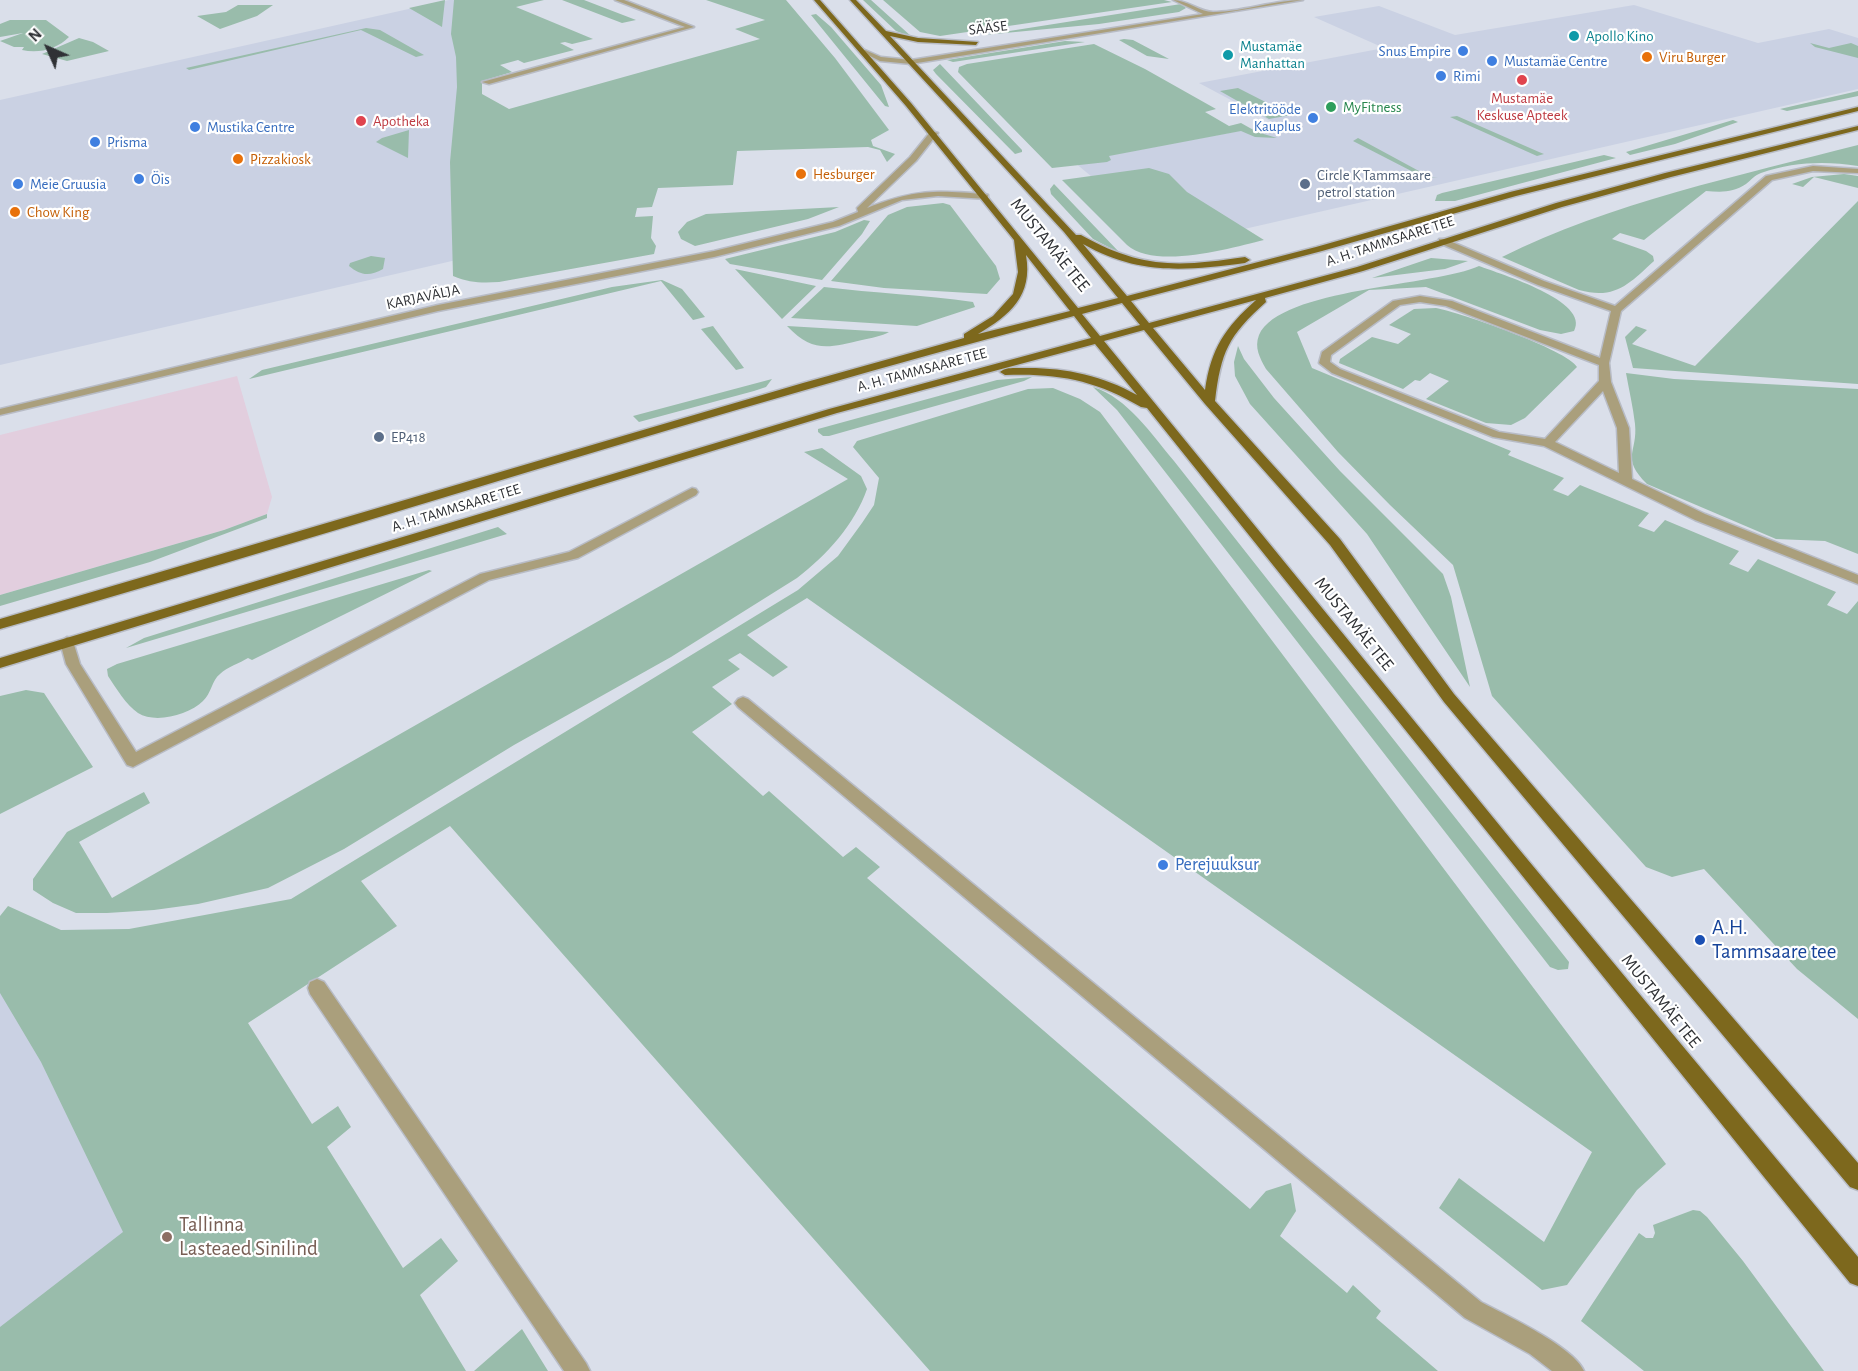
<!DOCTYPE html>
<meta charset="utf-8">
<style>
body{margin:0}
#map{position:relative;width:1858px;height:1371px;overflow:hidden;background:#dadfea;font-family:"Alegreya Sans",sans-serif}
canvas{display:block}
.north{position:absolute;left:18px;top:18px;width:60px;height:60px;-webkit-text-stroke:4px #fff;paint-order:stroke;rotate:315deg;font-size:16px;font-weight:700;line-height:24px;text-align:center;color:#2f3135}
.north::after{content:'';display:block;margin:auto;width:21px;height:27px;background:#2f3135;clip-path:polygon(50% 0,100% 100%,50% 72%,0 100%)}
</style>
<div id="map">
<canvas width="1858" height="1371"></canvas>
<div class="north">N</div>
</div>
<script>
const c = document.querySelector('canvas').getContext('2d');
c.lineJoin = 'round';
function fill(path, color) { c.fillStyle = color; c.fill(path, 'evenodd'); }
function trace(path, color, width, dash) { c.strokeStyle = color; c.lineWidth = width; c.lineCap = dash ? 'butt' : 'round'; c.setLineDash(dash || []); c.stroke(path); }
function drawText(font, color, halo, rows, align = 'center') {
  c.font = font + ' "Alegreya Sans",sans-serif'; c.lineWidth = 4.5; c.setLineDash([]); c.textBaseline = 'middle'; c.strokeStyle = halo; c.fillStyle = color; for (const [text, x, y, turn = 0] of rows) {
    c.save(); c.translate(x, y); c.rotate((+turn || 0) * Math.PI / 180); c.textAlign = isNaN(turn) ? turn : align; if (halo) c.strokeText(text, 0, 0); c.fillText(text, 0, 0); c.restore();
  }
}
fill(new Path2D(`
 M 449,0 L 457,0 L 465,258 L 0,365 L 0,100 Z
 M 1634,5 L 1758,43 L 1829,29 L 1858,38 L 1858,89 L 1174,245 L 1074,162 L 1276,124 L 1199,83 L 1384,48 L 1314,17 L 1379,6 L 1455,35 Z
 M 0,961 L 413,1371 L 0,1371 Z`), '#cad1e3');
fill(new Path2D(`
 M 237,376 L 272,497 L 267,514 L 224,530 L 0,595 L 0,435 Z`), '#e2cede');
fill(new Path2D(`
 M 445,0 L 442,27 L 409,8 Z
 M 454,0 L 544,0 L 516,7 L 593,39 L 572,44 L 565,42 L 560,43 L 574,50 L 524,63 L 518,60 L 500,65 L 512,72 L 482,81 L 482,94 L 509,109 L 760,39 L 735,29 L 765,20 L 706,0 L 786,0 L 835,58 L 889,130 L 871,140 L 873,146 L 895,154 L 887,162 L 880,150 L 868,147 L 737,151 L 733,185 L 658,188 L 652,207 L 637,208 L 635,217 L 653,216 L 651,238 L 656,246 L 654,254 L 499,282 C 482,283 470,283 453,276 L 450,162 L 457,87 L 456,57 L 451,34 Z
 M 562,0 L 584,0 L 636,20 L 622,23 Z
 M 863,0 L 871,0 L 912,37 L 896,31 Z
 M 883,0 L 1164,0 L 1172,2 L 940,36 L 920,32 Z
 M 1181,4 L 1186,8 L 1179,12 L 1099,24 L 984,35 Z
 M 238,5 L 273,5 L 257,16 L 220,29 L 197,16 L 226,12 Z
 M 816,14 L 831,27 L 881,85 L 889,107 L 885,106 L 811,15 Z
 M 10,20 L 46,20 L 69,37 C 57,49 39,54 22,50 L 24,47 L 14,47 L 0,41 L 23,33 L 0,37 L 0,24 Z
 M 366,28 L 380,30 L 424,55 L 416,57 L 361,30 L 189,70 L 186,68 Z
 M 79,38 L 93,42 L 109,51 L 67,61 L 42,54 Z
 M 1124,39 L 1133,40 L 1169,59 L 1147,56 L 1119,40 Z
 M 1065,41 L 1085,42 L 953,62 L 947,60 Z
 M 1810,43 L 1829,48 L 1851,43 L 1858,46 L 1858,58 L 1815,47 Z
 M 1094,44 L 1145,69 L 1216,109 L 1205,112 L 1229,126 L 1241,123 L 1257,132 L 1277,138 L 1255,137 L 1241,131 L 1109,156 L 1111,160 L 1107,162 L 1052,168 L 958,72 L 959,67 L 967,64 Z
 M 940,64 L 1022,150 L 1022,152 L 1015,154 L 936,74 L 933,70 Z
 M 1238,88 L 1291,115 L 1269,119 L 1220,91 Z
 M 1858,91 L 1858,96 L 1787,111 L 1780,109 Z
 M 1457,116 L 1539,152 L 1544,154 L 1537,156 L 1450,117 Z
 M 1733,120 L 1738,122 L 1675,144 L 1630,155 L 1626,152 Z
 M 409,130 L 408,158 L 376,142 L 382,138 Z
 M 1358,138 L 1430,177 L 1438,178 L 1423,177 L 1353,141 Z
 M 1858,145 L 1858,166 C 1825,161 1793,162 1761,173 C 1755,175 1751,180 1746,184 C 1733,193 1721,192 1706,191 L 1644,240 L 1620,233 L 1612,239 L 1646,251 L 1653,256 L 1654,261 C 1629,284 1615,300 1579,290 L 1502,257 C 1609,203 1742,175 1858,145 Z
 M 1604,155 L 1616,158 L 1455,201 L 1435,201 L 1437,195 L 1442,193 Z
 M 1149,168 L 1169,174 L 1187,192 L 1264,240 C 1231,248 1156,270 1127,245 L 1062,180 Z
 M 1844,174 L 1858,176 L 1858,188 L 1814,177 L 1803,187 L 1792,184 L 1812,177 Z
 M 1054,184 L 1120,253 L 1093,239 L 1051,194 L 1050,189 Z
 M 1858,201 L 1858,384 L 1633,368 L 1625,337 L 1636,326 L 1647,330 L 1632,344 L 1695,366 Z
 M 943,203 L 950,205 L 996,266 L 1000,279 L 987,294 L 884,288 L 831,281 L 888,215 L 907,207 Z
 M 839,207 L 808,219 L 695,246 L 681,239 L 678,232 L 687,222 L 706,214 Z
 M 864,220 L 870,221 L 862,234 L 822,280 L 730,264 L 725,259 L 835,232 Z
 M 371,256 L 385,258 L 383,269 C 369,277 360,275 349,266 L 350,263 Z
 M 1431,258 L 1468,261 L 1445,269 L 1372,278 Z
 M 1479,266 C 1500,274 1591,301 1574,331 L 1561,334 L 1540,330 L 1426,287 L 1369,290 L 1297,332 L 1312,368 L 1506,449 L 1511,451 L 1508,455 L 1564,478 L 1553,490 L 1568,496 L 1580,485 L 1649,513 L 1638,526 L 1654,532 L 1665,520 L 1739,551 L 1729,564 L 1748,572 L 1758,559 L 1836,592 L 1827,605 L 1847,614 L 1858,601 L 1858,1019 L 1797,969 L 1704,869 L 1672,877 L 1646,867 L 1492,696 L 1453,565 L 1390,505 L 1338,452 L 1266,369 C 1260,358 1254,348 1259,335 C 1280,288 1436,286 1479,266 Z
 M 735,269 L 816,286 L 782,319 Z
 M 662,280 L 682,289 L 705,317 L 693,320 L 661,281 L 249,379 L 262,370 L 612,287 Z
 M 824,287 C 874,293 924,295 973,302 L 975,307 L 917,326 L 791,318 Z
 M 1436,308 C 1459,312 1568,350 1577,367 L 1525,418 L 1511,425 L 1486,423 L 1426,399 L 1449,381 L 1430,373 L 1420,381 L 1415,380 L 1403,389 L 1339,363 L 1340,359 L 1372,337 L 1398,344 L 1411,334 L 1389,325 L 1414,309 Z
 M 713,326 L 744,368 L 736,370 L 701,329 Z
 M 787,326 L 889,332 C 882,336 871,338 862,340 C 828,348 813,353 787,326 Z
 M 1238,346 L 1244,359 L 1274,398 L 1340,471 L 1443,574 L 1451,597 L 1470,687 L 1367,534 L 1250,404 L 1235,376 L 1234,362 Z
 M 1626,373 L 1674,379 L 1858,389 L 1858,554 L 1825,541 L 1776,539 L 1647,484 C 1620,457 1638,453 1635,424 C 1633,407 1629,390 1626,373 Z
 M 1032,377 L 1024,381 L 829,436 L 823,436 L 818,432 L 818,429 L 997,380 Z
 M 772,379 L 766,387 L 754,391 L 639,422 L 633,416 Z
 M 1093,387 C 1128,398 1151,434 1174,461 L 1569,962 L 1568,969 L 1558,970 L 1550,967 L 1117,410 Z
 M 1053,388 L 1080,399 L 1100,412 L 1666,1164 L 1637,1190 L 1567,1285 L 1542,1290 L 1439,1208 L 1459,1178 L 1544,1242 L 1592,1152 L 807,598 L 747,635 L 788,667 L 773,677 L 740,653 L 728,660 L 740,669 L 712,687 L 732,704 L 692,732 L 763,796 L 769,791 L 843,857 L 856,847 L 880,867 L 867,878 L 1250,1209 L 1266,1191 L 1291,1183 L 1296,1211 L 1280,1236 L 1347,1293 L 1353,1285 L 1381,1311 L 1376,1318 L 1438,1371 L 930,1371 L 450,826 L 361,881 L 397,926 L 248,1023 L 312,1124 L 338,1106 L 351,1127 L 327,1147 L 403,1268 L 441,1238 L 458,1261 L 420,1295 L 466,1371 L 0,1371 L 0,1327 L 123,1232 L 41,1062 L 0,993 L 0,916 L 8,906 L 61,930 L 129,929 L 291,899 L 798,590 L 838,556 L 862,523 L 874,505 L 879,478 L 853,447 L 857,441 L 1028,389 Z
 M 822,448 L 861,476 L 867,489 C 855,524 826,556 797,578 L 671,657 L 514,745 L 344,849 L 268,888 L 198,904 L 154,910 L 107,913 L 76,913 L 53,903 L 33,890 L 33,879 L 67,832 L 144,792 L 150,803 L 79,842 L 112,898 L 848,479 L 804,452 Z
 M 267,514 L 267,518 L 150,562 L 0,606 L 0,595 L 224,530 Z
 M 498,527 L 507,534 L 126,648 L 144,638 Z
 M 429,570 L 432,571 L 252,660 L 248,658 C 240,663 227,667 220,674 C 212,680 211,694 203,701 C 189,715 155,724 138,713 C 126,705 116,688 108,676 L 107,669 L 117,664 Z
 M 26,690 L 44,693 L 93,767 L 0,814 L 0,696 Z
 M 1693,1210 L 1700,1211 L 1707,1217 L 1743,1261 L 1824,1371 L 1644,1371 L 1581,1321 L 1639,1233 L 1646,1238 L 1653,1238 L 1655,1233 L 1653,1225 Z
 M 522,1329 L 548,1371 L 474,1371 Z`), '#99bcab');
const minor = new Path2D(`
 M 615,0 L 624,0 L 694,27 L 489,84 L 482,82 L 685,27 Z
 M 1173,0 C 1187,0 1200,12 1213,12 C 1243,12 1273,0 1303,0 L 911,64 L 880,61 L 862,52 L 865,50 L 881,57 L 911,60 L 1203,14 Z
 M 931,131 L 938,133 L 916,161 L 867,208 C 914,189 936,190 985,194 L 988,195 L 988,199 L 938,196 L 902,200 L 839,226 L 714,257 L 438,311 L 0,415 L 0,409 L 438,305 L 714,251 L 833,222 L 858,212 L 857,208 L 910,157 Z
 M 1813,166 L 1858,169 L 1858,173 L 1813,171 L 1772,180 L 1621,311 L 1609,363 L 1611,382 L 1629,428 L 1632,479 L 1705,514 L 1858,575 L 1858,584 L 1695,520 L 1544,446 L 1493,437 L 1332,373 L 1319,363 L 1322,352 L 1393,301 L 1420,296 L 1452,301 L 1600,358 L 1611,311 L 1538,285 L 1439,243 L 1439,239 L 1445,239 L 1544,281 L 1615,306 L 1766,176 ZM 1420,302 L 1446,306 L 1599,365 L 1599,381 L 1545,439 L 1499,432 L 1340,369 L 1330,362 L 1331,355 L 1400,305 ZM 1603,391 L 1617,428 L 1619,473 L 1555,442 Z
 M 692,488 L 696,489 L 698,492 L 696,495 L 578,558 L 489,580 L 133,767 L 127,765 L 66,664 L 60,642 L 67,637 L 72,638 L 80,664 L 136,752 L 480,574 L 569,552 Z
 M 743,697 L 748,699 L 1481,1302 C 1506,1315 1574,1347 1584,1371 L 1552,1371 L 1530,1354 L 1465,1318 L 738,707 L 735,703 L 738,699 Z
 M 317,979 L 324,982 L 586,1363 L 590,1371 L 564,1371 L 310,994 L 308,988 L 310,982 Z`);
const major = new Path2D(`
 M 814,0 L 820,0 L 911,103 L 1078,308 L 1118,298 L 1064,232 L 850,0 L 856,0 L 886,31 L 918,38 L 978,42 L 976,45 L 918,42 L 890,36 L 1076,235 L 1081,235 C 1142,269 1178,267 1245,257 L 1250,260 L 1245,263 C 1184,271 1138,275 1083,244 L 1127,296 L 1316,247 L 1510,192 L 1858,107 L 1858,111 L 1516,196 L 1322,251 L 1131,301 L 1149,323 L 1357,267 L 1556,203 L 1665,173 L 1858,126 L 1858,130 L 1671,177 L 1562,207 L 1363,271 L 1265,298 L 1266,302 C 1228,336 1221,352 1215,401 L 1340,539 L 1454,694 L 1858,1163 L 1858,1190 L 1850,1187 L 1444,702 L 1330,545 L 1205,404 L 1144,330 L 1104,341 L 1518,848 L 1858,1257 L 1858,1286 L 1850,1283 L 1764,1177 L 1147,408 L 1141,407 C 1095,380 1058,373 1005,375 L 1000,372 C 1005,367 1014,368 1022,368 C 1062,367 1102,375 1137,395 L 1095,344 L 837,413 L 0,668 L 0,658 L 829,409 L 1091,338 L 1074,316 C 713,410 359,527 0,629 L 0,619 L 803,383 L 964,338 L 964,334 L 993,316 L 1013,294 L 1018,272 L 1014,240 L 906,106 ZM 1026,255 L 1070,311 L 978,334 C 1010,315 1033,296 1026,255 ZM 1256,300 C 1225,328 1211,348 1205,390 L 1153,328 ZM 1122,303 L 1140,325 L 1100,336 L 1082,314 Z`);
trace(minor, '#b8bcc6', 3);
trace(major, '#b8bcc6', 3);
fill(minor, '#aa9f7c');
fill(major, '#7d681d');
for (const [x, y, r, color] of [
 [1574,36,6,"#0f9aa8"],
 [1463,51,6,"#3f7fe0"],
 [1228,55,6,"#0f9aa8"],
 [1647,57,6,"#e8710a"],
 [1492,61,6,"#3f7fe0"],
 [1441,76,6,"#3f7fe0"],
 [1522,80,6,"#e0444e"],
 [1331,107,6,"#2e9e5b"],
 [1313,118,6,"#3f7fe0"],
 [361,121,6,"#e0444e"],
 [195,127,6,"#3f7fe0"],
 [95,142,6,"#3f7fe0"],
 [238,159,6,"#e8710a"],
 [801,174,6,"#e8710a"],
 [139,179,6,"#3f7fe0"],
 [18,184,6,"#3f7fe0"],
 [1305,184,6,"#5c6f8a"],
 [15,212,6,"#e8710a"],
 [379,437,6,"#5c6f8a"],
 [1163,865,6,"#3f7fe0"],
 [1700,940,6,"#1a4fb4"],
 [167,1237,6,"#8d6e63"]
]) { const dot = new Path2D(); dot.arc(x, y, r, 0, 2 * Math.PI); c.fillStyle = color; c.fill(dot); trace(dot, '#fff', 2); }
drawText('15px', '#2f3135', '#fff', [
 ["SÄÄSE",988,28,-7],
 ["A. H. TAMMSAARE TEE",1390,241,-18],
 ["KARJAVÄLJA",423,297,-12],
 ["A. H. TAMMSAARE TEE",922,370,-15],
 ["A. H. TAMMSAARE TEE",456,508,-17]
]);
drawText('15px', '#0d838f', '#fff', [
 ["Apollo Kino",1586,36],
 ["Mustamäe",1240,46],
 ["Manhattan",1240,63]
], 'left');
drawText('15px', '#366cbe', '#fff', [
 ["Snus Empire",1451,51,"right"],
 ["Mustamäe Centre",1504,61],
 ["Rimi",1453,76],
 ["Elektritööde",1301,109,"right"],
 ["Kauplus",1301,126,"right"],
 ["Mustika Centre",207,127],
 ["Prisma",107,142],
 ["Öis",151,179],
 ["Meie Gruusia",30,184]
], 'left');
drawText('15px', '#c56008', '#fff', [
 ["Viru Burger",1659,57],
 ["Pizzakiosk",250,159],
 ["Hesburger",813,174],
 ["Chow King",27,212]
], 'left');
drawText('15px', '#be3a42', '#fff', [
 ["Mustamäe",1522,98],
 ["Keskuse Apteek",1522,115],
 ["Apotheka",373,121,"left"]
]);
drawText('15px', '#27864d', '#fff', [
 ["MyFitness",1343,107]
], 'left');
drawText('15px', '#4e5e75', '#fff', [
 ["Circle K Tammsaare",1317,175],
 ["petrol station",1317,192],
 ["EP418",391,437]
], 'left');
drawText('18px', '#2f3135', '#fff', [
 ["MUSTAMÄE TEE",1050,245,51],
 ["MUSTAMÄE TEE",1354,624,51],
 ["MUSTAMÄE TEE",1661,1001,51]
]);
drawText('18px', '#366cbe', '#fff', [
 ["Perejuuksur",1175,865]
], 'left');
drawText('21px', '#164399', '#fff', [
 ["A.H.",1712,928],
 ["Tammsaare tee",1712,952]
], 'left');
drawText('21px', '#785e54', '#fff', [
 ["Tallinna",179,1225],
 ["Lasteaed Sinilind",179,1249]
], 'left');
</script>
